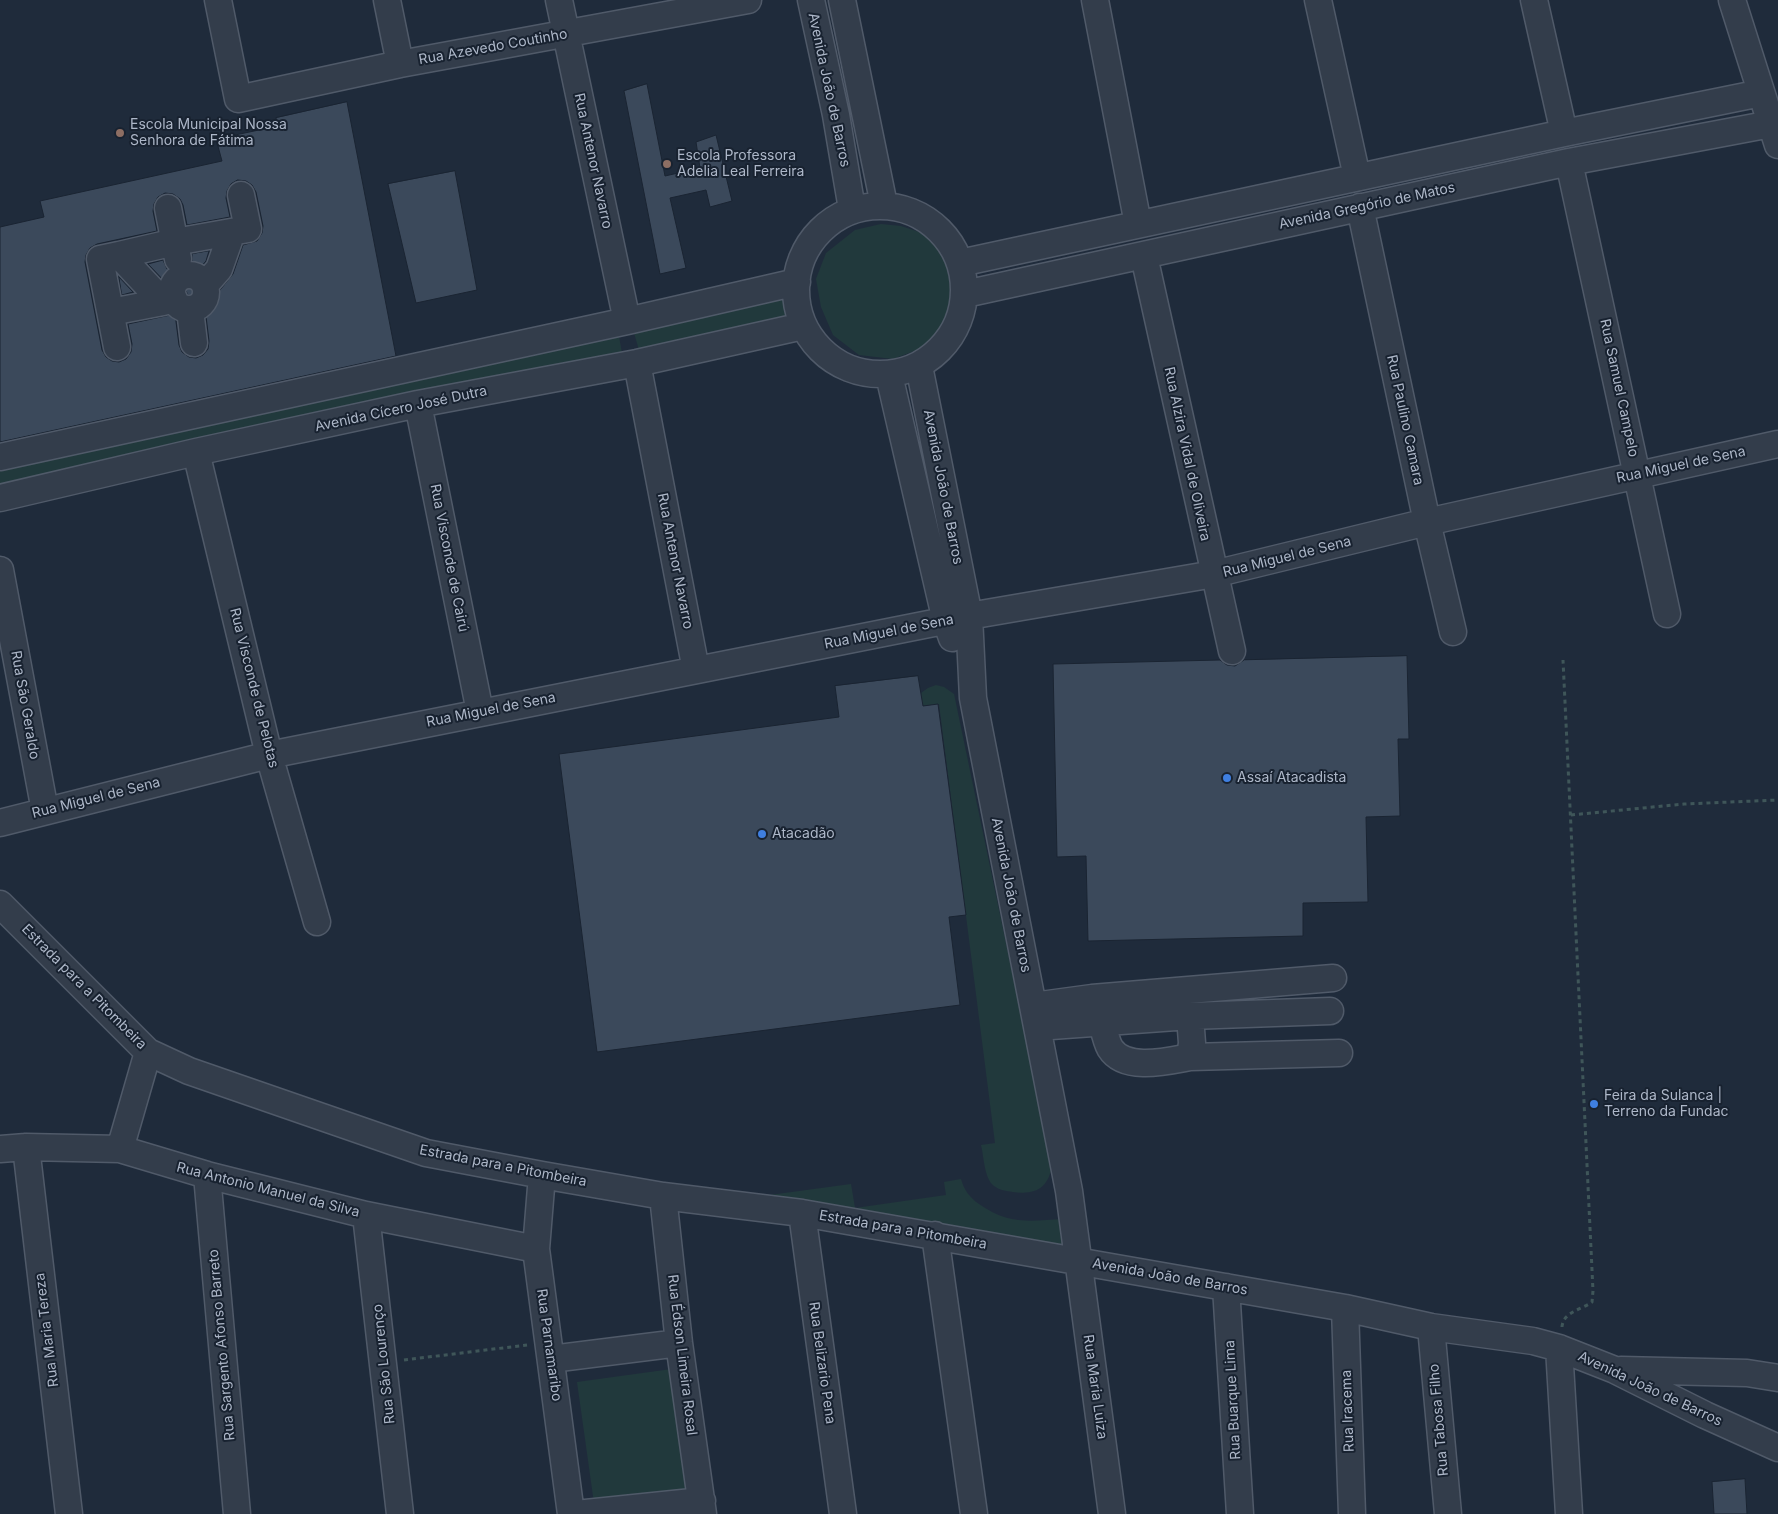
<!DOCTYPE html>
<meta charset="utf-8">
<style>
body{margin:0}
canvas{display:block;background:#1f2b3b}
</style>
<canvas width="1778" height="1514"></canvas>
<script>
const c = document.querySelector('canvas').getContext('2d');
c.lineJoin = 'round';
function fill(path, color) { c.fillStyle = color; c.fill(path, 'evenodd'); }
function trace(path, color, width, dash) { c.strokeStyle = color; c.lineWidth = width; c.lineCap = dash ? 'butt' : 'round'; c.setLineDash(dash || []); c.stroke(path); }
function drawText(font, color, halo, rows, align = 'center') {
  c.font = font + ' Inter,sans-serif'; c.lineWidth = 4; c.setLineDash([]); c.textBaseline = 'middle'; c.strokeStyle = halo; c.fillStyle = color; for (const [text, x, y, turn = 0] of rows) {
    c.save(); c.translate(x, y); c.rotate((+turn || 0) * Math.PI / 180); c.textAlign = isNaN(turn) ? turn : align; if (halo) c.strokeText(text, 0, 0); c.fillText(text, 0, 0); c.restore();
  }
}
fill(new Path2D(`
 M 881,224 L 901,226 L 919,232 L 937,245 L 947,260 L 952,275 L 955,300 L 948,322 L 930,345 L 893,359 L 859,355 L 833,335 L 821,307 L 816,279 L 826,253 L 855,230 Z
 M 789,293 L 794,319 L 639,350 L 632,326 Z
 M 618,331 L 622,353 L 1,487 L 0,484 L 0,463 Z
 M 936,685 L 944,687 L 954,694 L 1052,1164 C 1049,1188 1036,1195 1013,1192 C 1007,1191 999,1190 994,1186 C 984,1178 984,1156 981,1145 L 995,1143 L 939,704 L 922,706 L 921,693 L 928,688 Z
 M 961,1179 C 964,1190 970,1198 979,1204 C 1008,1225 1030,1221 1064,1219 L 1063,1251 L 755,1197 L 851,1184 L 855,1208 L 946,1195 L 944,1182 Z
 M 679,1368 L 694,1492 L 594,1503 L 577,1382 Z`), '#21393c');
const building = new Path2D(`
 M 647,84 L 665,176 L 700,168 L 696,142 L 716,135 L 732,201 L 710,207 L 706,190 L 670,198 L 686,268 L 660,274 L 624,91 Z
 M 347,102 L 396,356 L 0,442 L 0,227 L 44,217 L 40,201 L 222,161 L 216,139 L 278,126 L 276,118 ZM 238,180 L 246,181 L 252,185 L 256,192 L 263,226 L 262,233 L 257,241 L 243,245 L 233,274 L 216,295 L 209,299 L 203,300 L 198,298 L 202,301 L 205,308 L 209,341 L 208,349 L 203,355 L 196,358 L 189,357 L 182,352 L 179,345 L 175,314 L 128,324 L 132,344 L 131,352 L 126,359 L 119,362 L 112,361 L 106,357 L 102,350 L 85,262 L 86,255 L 90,248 L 97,244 L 157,231 L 153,211 L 154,204 L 158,197 L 165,193 L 173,194 L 180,199 L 183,205 L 187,225 L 230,217 L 226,198 L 227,191 L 231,184 Z
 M 455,171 L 477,290 L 416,303 L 388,184 Z
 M 209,251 L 206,261 L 194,275 L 190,282 L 191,289 L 195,296 L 188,295 L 185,289 L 178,285 L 168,285 L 148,264 L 163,260 L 167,269 L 174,273 L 181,274 L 188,270 L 192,264 L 192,254 Z
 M 119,277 L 133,292 L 122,295 Z
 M 1407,656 L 1409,739 L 1398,739 L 1400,816 L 1366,817 L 1368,902 L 1303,903 L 1303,936 L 1088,941 L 1086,856 L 1057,857 L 1053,664 L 1220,660 L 1227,665 L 1235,666 L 1244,660 Z
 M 918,676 L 923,706 L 938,704 L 966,915 L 949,917 L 960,1005 L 597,1052 L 559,754 L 839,717 L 835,686 Z
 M 1745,1479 L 1747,1514 L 1714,1514 L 1712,1482 Z`);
fill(building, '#3b495b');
trace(building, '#1a2432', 1);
const minor = new Path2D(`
 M 218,0 L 238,99 L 400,64 L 748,0
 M 387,0 L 400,64
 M 559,0 L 627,321
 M 811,0 L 836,115 L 852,209
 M 842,0 L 884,205
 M 1095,0 L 1138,224
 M 1318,0 L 1357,177
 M 1534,0 L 1564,133
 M 1732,0 L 1778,145
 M 1569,162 L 1667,614
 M796 290a84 84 0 1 1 168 0a84 84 0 1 1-168 0Z
 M 1360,207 L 1427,522 L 1453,632
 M 168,208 L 178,259
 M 119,255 L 175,242 L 248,229 L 241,195
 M 1144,256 L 1232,651
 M 960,263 L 1564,133 L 1761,93
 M172 292a17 17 0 1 1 34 0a17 17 0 1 1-34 0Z
 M 205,285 L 219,269 L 232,232
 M 965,294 L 1569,162 L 1771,124
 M 190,310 L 194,343
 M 111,312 L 163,302
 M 117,347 L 100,259 L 119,255 L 163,302 L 174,299
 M 637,363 L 696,670
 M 919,366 L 969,616 L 973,698 L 1069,1191 L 1112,1514
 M 889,375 L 946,621 L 952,638
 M 418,404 L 480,712
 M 196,452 L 269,755 L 317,922
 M 0,457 L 627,321 L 797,282
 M 0,498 L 196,452 L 418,404 L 637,363 L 803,326
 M 0,570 L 45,811
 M 0,823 L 269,755 L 969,616 L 1214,574 L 1427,522 L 1778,444
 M 0,904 L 148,1052 L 189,1071 L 426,1153 L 542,1175 L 663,1196 L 802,1213 L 1345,1308 L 1431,1327 L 1533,1341 L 1559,1348 L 1615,1370 L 1705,1415 L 1778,1448
 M 1033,1006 L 1092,998 L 1333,978
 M 1190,1016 L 1330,1011
 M 1037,1027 L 1190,1016 L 1192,1043 L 1190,1057 C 1168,1061 1125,1072 1110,1048 C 1106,1041 1104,1030 1102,1022
 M 1190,1057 L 1339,1053
 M 26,1147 L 69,1514
 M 0,1149 L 26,1147 L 120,1149 L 207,1175 L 366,1215 L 536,1249
 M 120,1149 L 148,1052
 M 207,1175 L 237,1514
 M 542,1175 L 536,1249 L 571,1514
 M 663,1196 L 679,1343 L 703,1514
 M 802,1213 L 843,1514
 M 366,1215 L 400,1514
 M 935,1235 L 974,1514
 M 1226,1287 L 1240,1514
 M 1345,1308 L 1352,1514
 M 1431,1327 L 1448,1514
 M 1559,1348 L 1569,1514
 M 551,1359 L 679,1343
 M 1621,1370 L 1747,1373 L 1778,1378
 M 576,1514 L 702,1501`);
trace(minor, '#505a69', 29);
trace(new Path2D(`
 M 1571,815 L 1684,804 L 1778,800
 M 1562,1327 C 1563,1312 1581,1310 1592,1302 L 1593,1291 L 1563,660
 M 404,1360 L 527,1345`), '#3f5659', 3, [4, 4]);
trace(minor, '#333d4b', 26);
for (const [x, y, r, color] of [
 [120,133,5,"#8d6e63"],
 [667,164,5,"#8d6e63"],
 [1227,778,5,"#3f7fe0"],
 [762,834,5,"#3f7fe0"],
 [1594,1104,5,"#3f7fe0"]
]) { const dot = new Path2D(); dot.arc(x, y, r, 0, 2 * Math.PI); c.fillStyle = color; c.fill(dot); trace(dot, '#182230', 2); }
drawText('14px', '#adb7c8', '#182230', [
 ["Rua Azevedo Coutinho",493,47,-10],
 ["Avenida João de Barros",829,90,78],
 ["Rua Antenor Navarro",593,161,78],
 ["Avenida Gregório de Matos",1367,206,-12],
 ["Rua Samuel Campelo",1619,388,78],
 ["Avenida Cícero José Dutra",401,409,-12],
 ["Rua Paulino Camara",1405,420,78],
 ["Rua Alzira Vidal de Oliveira",1187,454,78],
 ["Rua Miguel de Sena",1681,465,-12],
 ["Avenida João de Barros",943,487,79],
 ["Rua Miguel de Sena",1287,557,-14],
 ["Rua Visconde de Cairú",449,558,79],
 ["Rua Antenor Navarro",675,561,79],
 ["Rua Miguel de Sena",889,632,-11],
 ["Rua Visconde de Pelotas",254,688,76],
 ["Rua São Geraldo",25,705,80],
 ["Rua Miguel de Sena",491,710,-11],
 ["Rua Miguel de Sena",96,798,-14],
 ["Avenida João de Barros",1011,895,79],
 ["Estrada para a Pitombeira",84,987,45],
 ["Estrada para a Pitombeira",503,1166,11],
 ["Rua Antonio Manuel da Silva",268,1190,14],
 ["Estrada para a Pitombeira",903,1230,10],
 ["Avenida João de Barros",1170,1277,10],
 ["Rua Maria Tereza",47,1330,-97],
 ["Rua Sargento Afonso Barreto",222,1345,-95],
 ["Rua Parnamaribo",549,1345,82],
 ["Rua Édson Limeira Rosal",682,1355,83],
 ["Rua Belizario Pena",822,1363,82],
 ["Rua São Lourenço",384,1364,-96],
 ["Rua Maria Luiza",1095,1387,82],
 ["Avenida João de Barros",1650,1389,25],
 ["Rua Buarque Lima",1233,1400,-93],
 ["Rua Iracema",1348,1411,-92],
 ["Rua Tabosa Filho",1439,1420,-95]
]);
drawText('14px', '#adb7c8', '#182230', [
 ["Escola Municipal Nossa",130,125],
 ["Senhora de Fátima",130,141],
 ["Escola Professora",677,156],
 ["Adelia Leal Ferreira",677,172],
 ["Assaí Atacadista",1237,778],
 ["Atacadão",772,834],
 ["Feira da Sulanca |",1604,1096],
 ["Terreno da Fundac",1604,1112]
], 'left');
</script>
